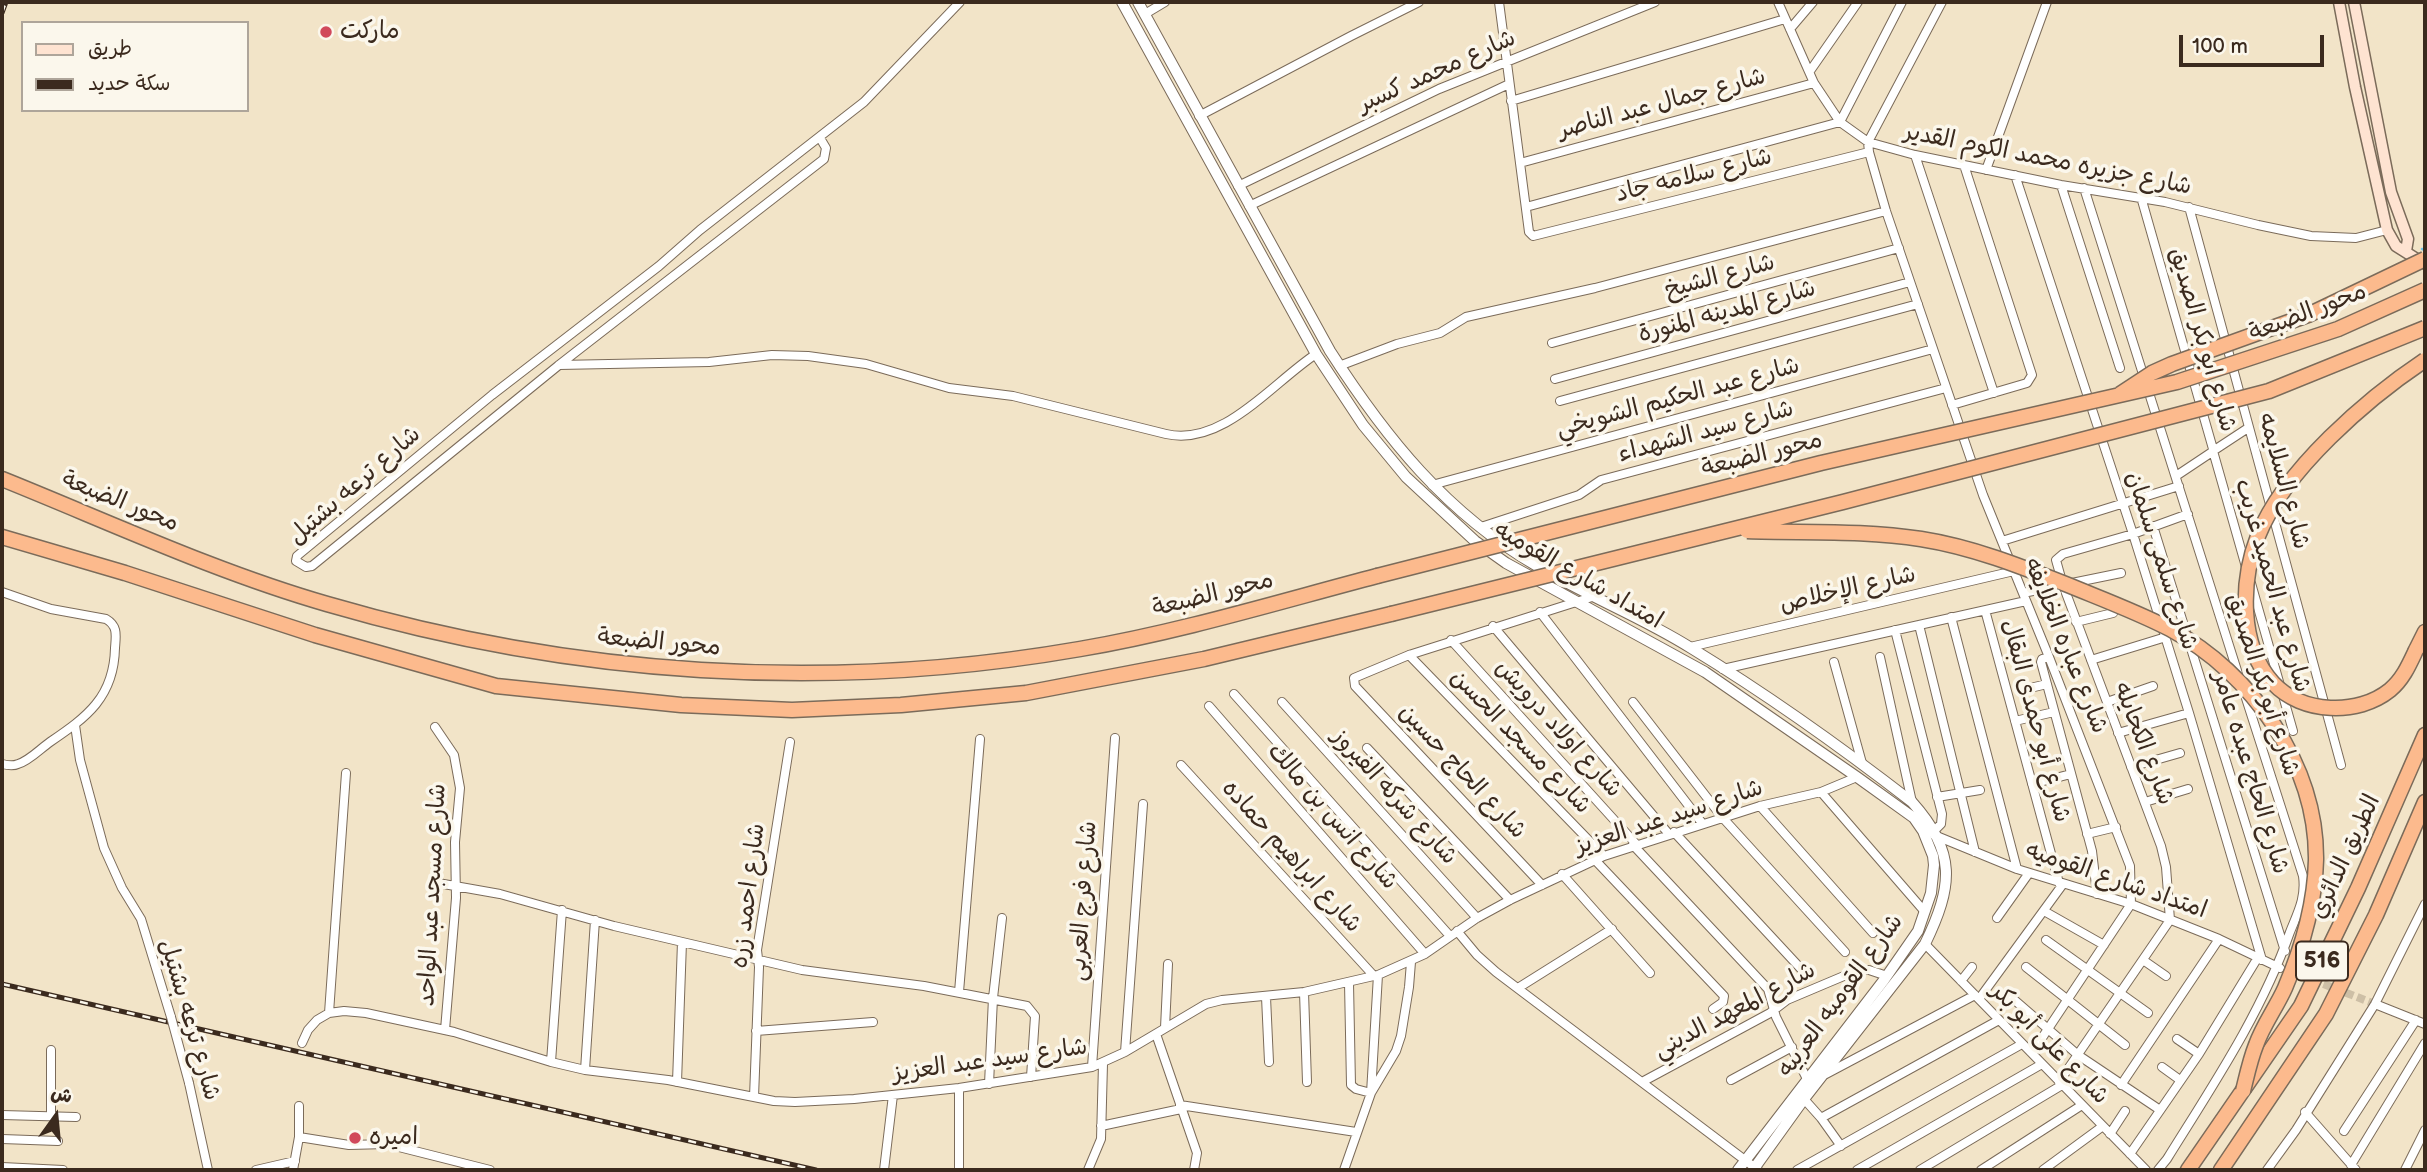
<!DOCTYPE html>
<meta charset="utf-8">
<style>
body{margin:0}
#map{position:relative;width:2427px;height:1172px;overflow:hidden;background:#f2e4c8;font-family:"Balsamiq Sans","Playpen Sans Arabic",sans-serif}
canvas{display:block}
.frame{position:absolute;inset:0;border:4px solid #3b2a1e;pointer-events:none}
.legend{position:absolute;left:21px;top:21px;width:228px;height:91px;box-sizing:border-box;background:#fbf7ec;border:2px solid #aea59a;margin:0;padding:9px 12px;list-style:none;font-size:21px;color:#3b2a1e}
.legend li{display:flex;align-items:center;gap:14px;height:35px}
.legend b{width:35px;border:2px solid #aea59a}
.north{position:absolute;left:21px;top:1081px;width:70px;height:70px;-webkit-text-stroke:5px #fbf7ec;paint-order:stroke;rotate:15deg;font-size:19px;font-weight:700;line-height:28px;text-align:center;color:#3b2a1e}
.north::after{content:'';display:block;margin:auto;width:24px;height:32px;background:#3b2a1e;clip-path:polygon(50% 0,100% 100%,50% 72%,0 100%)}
.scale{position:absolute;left:2179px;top:35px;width:145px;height:32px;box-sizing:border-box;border:4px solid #3b2a1e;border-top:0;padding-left:9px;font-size:21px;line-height:24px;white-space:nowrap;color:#3b2a1e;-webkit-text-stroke:5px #fbf7ec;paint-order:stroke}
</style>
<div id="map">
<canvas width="2427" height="1172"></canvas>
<div class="frame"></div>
<ul class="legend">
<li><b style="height:9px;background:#fee3d1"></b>طريق</li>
<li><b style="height:9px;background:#3b2a1e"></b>سكة حديد</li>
</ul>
<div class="north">ش</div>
<div class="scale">100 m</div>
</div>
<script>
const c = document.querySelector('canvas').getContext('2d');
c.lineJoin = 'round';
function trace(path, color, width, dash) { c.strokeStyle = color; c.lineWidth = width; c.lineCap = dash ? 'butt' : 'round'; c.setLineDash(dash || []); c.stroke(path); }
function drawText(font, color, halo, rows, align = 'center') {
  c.font = font + ' "Balsamiq Sans","Playpen Sans Arabic",sans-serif'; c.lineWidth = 7; c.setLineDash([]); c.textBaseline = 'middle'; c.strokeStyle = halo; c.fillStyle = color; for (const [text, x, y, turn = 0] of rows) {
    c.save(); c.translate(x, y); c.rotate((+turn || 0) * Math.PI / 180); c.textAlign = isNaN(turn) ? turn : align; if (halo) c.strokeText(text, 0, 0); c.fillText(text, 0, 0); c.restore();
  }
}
trace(new Path2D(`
 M 2422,249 L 2425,250`), '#6cc2e9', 2.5);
trace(new Path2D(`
 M 2290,971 L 2375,1004`), '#cdbfa6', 8, [8, 4]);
const minor = new Path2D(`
 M 1499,2 L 1529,232 L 1533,236 L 1869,152
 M 1778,2 L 1814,83 L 1840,122 L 1868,142 L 1915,155 L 2061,185 L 2165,202 L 2258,225 L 2311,236 L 2356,238 L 2387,230
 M 1942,2 L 1868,142 L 1869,152 L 1886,211 L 1983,495 L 2049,657 L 2130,866 L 2131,904 L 2032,1053
 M 1145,14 L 1165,2
 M 1790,29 L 1813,2
 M 1810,71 L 1858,2
 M 1511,101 L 1785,19
 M 1199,116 L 1351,36 L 1419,2
 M 820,138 L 826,148 L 824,159 L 559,365 L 312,566 L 306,567 L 296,561 L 297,556 L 492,395 L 659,266 L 700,230 L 864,102 L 960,2
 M 1915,155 L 1994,393
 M 1520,163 L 1814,83
 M 1986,170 L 2047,2
 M 2015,175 L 2133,534 L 2189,713 L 2262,960
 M 2061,185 L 2120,368
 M 1238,186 L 1439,89 L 1655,2
 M 2084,188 L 2240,680
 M 2141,197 L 2213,449 L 2212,452 L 2176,476
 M 1249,206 L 1509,84
 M 1526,207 L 1840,122 L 1902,2
 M 2189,207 L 2341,765
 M 1552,343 L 1899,248
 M 559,365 L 709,362 L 772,355 L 808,356 L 866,364 L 949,388 L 1013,396 L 1166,434 C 1223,447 1272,383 1316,354
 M 1339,366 L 1397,344 L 1440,333 L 1466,317 L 1595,288 L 1886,211
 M 1555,379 L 1910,282
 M 1560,401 L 1918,304
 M 1952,405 L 2027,383 L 2032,375 L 1964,165
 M 1432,485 L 1933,349
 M 2153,526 L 2285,951
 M 1481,527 L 1579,495 L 1601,480 L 1946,388
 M 2002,541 L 2179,486
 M 2246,567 L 2213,451 L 2248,428
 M 2251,583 L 2293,731
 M 2,592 L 51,609 L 106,619 C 118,626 116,635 115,648 C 114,697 87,717 50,742 C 40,749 29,761 18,764 C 14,766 6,765 2,764
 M 2023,593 L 2121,573
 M 1985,610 L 2059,883
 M 1540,612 L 1702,823
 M 1951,617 L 2017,869
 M 2076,622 L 2113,613
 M 1919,625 L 1975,852
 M 1493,626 L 1668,833
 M 1895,630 L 1942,814 L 1941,824 L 1934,831
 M 1451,640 L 1636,844
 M 1690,647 L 2014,571
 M 1409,655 L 1604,856
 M 1880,657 L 1912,802
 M 2049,657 L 2042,659 L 2041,662 L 2092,851 L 2097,894
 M 2091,660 L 2166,637
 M 1834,662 L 1862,763
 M 1723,669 L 2026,601
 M 2026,689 L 2047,684
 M 1234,694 L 1450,936
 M 1282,702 L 1477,918
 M 1633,702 L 1722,817 L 1845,952
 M 2107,702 L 2153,686
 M 1209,706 L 1425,954
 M 2015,721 L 2054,712
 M 75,725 L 80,760 L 104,848 L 122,888 L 141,919 L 171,1017
 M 435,727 L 454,755 L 460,788 L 455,842 L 456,898 L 445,1030
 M 2118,733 L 2189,713
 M 1367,748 L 1510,900
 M 1181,765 L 1374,976
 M 2131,767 L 2180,753
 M 2032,784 L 2071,774
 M 1821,792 L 1925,912
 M 1937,797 L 1980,790
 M 2145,802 L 2188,789
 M 1760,806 L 1873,933
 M 1674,832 L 1803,971
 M 2087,834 L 2116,827
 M 1934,835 L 2017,869 L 2131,904 L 2219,939 L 2280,968
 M 1633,845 L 1768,989 L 1776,1017 L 1809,1083
 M 1595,860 L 1724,996 L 1723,1002 L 1713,1009
 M 1562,874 L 1650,973
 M 438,883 L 500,894 L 614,926 L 802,970 L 924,986 L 1027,1006 L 1035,1016 L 1031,1077
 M 1542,885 L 1355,686 L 1354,678 L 1409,655 L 1592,597
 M 2044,911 L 2104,945
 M 1997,918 L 2029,873
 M 1457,931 L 1477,955 L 1496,972 L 1758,1170
 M 2046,940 L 2148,1013
 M 1925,944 L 2146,1170
 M 2143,960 L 2166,976
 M 2026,967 L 2125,1045
 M 1961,981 L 1972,967
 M 1349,983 L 1351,1085 L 1356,1089 L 1371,1093 L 1378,975
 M 1518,988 L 1612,929
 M 959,992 L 980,739
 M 1304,992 L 1307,1082
 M 1266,997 L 1269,1062
 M 2011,997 L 2078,1055 L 2160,1110
 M 1979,999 L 2063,884
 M 2375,1004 L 2425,1024
 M 329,1013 L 346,773
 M 1165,1028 L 1168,964
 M 756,1031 L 873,1022
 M 1156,1034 L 1197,1153 L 1194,1170
 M 2177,1039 L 2199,1054
 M 302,1043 L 308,1030 L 317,1020 L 329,1013 L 344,1011 L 366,1013 L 454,1032 L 551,1062 L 585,1070 L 668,1080 L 774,1101 L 795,1102 L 854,1099 L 959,1088 L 1092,1067 L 1125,1052 L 1206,1004 L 1222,1000 L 1304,992 L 1378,975 L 1425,954 L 1477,918 L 1510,900 L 1604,856 L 1760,806 L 1821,792 L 1857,777
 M 1125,1052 L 1143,804
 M 551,1062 L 562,910
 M 1092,1067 L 1115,738
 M 2162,1067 L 2180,1080
 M 585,1070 L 595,920
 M 1826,1074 L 1975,995
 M 1731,1080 L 1792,1047
 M 677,1082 L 682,942
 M 1642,1082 L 1770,1013 L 1787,1000 L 1858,970 L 1869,970 L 1887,976
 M 2059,1082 L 2170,920 L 2166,867 L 2161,846 L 2063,585 L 2056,560 L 2063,554 L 2133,534 L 2188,514
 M 189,1083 L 208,1170
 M 989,1084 L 993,998 L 1002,918
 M 2121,1085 L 2219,939
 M 754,1097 L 759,967 L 757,950 L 790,742
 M 1804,1099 L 1821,1118 L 1999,1020
 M 1180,1105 L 1356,1132
 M 2305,1112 L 2356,1170
 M 2,1115 L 76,1117
 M 51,1116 L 51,1050
 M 1821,1118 L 1841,1146
 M 1101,1126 L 1181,1109
 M 2344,1131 L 2416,1020
 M 2110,1134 L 2125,1111
 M 299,1137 L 349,1145 L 387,1144 L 490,1170
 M 2,1139 L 58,1141
 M 2130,1154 L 2199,1054 L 2257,959
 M 2351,1165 L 2425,1043
 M 2,1167 L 63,1170
 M 256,1170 L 295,1161
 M 293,1170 L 299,1137 L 299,1106
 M 884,1170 L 893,1095
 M 959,1170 L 959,1088
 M 1088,1170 L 1101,1139 L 1103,1064
 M 1344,1170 L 1371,1093 L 1396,1051 L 1401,1036 L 1409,987 L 1411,962
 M 1797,1170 L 2022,1044
 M 1857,1170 L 2042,1064
 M 1920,1170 L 2062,1085
 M 1981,1170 L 2082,1105
 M 2043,1170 L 2103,1126
 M 2158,1170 L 2167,1159 C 2213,1085 2261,1014 2290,932 C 2298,912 2306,898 2303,876 L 2244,692
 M 2267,1170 L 2296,1130 L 2375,1004 L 2425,904
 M 2405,1170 L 2425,1130`);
const tertiary = new Path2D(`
 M 1122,2 L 1316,354 L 1363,425 L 1406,477 L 1475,541 L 1506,563 L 1705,672 L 1857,777 L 1914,818 L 1923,831 L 1933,856 L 1934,865 L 1931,893 L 1918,931 L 1884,980 L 1738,1170
 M 1138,2 L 1330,351 C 1386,438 1446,513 1537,566 C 1587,596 1642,617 1691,648 C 1768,695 1841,747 1912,802 C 1957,852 1953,886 1925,944 L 1804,1099 L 1753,1170`);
const secondary = new Path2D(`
 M 2339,2 L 2355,87 L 2387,230 L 2396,246 L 2423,263
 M 2354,2 L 2391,192 L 2408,239 L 2406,251`);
const motorway = new Path2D(`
 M 2,479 C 109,522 216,572 327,604 C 573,676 827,693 1080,649 C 1180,632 1278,602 1377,576
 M 2,537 L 125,573 L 315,635 L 496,686 L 681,705 L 792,710 L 901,705 L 1026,693 L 1204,659 L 1391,614
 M 2416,650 L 2425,632
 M 2188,1170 L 2301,1006 L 2358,888 L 2425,735
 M 2221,1170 L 2326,1014 L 2376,915 L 2425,802`);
trace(minor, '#7b6b5a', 10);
trace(tertiary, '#7b6b5a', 12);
trace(secondary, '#7b6b5a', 13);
trace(motorway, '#7b6b5a', 17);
trace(minor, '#fff', 8);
trace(tertiary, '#fff', 10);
trace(secondary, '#fee3d1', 10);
trace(motorway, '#fcba8d', 14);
const rail = new Path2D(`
 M 2,13 L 6,2
 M 2,984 L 816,1170`);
trace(rail, '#3b2a1e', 5);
trace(rail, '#fbf7ec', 2.5, [8]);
const minorBridge = new Path2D(`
 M 171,1017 L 189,1083`);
const motorwayBridge = new Path2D(`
 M 2120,394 L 2152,373 L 2172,364 L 2308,315 L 2425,259
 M 1747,531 C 1805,533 1864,530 1921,539 C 1972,547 2020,566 2068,585 C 2102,599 2137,612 2170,629 C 2252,673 2317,765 2316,860 C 2315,904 2302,948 2285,988 C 2276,1008 2263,1025 2256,1045 C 2250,1060 2247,1075 2243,1091
 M 1377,576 L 1821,463 L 2177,382 L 2338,329 L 2425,290
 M 1391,614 L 1843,502 L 2269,391 L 2425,328
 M 2416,650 C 2409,665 2403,679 2390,690 C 2358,716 2302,714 2273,683 C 2238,645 2241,580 2258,536 C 2284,470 2368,398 2425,360`);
trace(minorBridge, '#7b6b5a', 10, []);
trace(motorwayBridge, '#7b6b5a', 17, []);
trace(minorBridge, '#fff', 8);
trace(motorwayBridge, '#fcba8d', 14);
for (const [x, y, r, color] of [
 [326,32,7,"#d1495b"],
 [355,1138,7,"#d1495b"]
]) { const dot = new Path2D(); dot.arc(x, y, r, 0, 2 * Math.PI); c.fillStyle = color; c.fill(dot); trace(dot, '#fbf7ec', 2.5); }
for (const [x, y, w] of [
 [2322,961,52]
]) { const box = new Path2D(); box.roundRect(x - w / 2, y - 19.5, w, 39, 5); c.fillStyle = '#fbf7ec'; c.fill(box); trace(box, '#3b2a1e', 2); }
drawText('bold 23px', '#3b2a1e', null, [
 ["516",2322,961]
]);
drawText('24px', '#3b2a1e', '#fbf7ec', [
 ["ماركت",340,32],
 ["اميره",369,1138]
], 'left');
drawText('24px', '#3b2a1e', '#fbf7ec', [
 ["شارع محمد كسبر",1437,72,-24],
 ["شارع جمال عبد الناصر",1662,104,-15],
 ["شارع جزيره محمد الكوم القدير",2048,160,11],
 ["شارع سلامه جاد",1694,176,-14],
 ["شارع الشيخ",1720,277,-15],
 ["شارع المدينه المنورة",1727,312,-15],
 ["محور الضبعة",2308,313,-21],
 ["شارع ابو بكر الصديق",2202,340,74],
 ["شارع عبد الحكيم الشويخي",1678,398,-15],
 ["شارع سيد الشهداء",1706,432,-15],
 ["محور الضبعة",1762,455,-14],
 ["شارع السلايمه",2283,481,75],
 ["شارع ترعه بشتيل",355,486,-41],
 ["محور الضبعة",120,502,22],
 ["شارع سلمى سلمان",2161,561,72],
 ["امتداد شارع القوميه",1578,576,30],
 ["شارع عبد الحميد غريب",2272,586,74],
 ["شارع الإخلاص",1848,590,-13],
 ["محور الضبعة",1213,595,-14],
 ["محور الضبعة",659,643,5],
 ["شارع عباره الخلايفه",2065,646,68],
 ["شارع أبو بكر الصديق",2262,685,72],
 ["شارع أبو حمدى البقال",2035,721,75],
 ["شارع اولاد درويش",1558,729,48],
 ["شارع مسجد الحسن",1520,742,46],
 ["شارع الكحايله",2143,744,69],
 ["شارع الحاج حسين",1462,772,47],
 ["شارع الحاج عبده عامر",2250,773,73],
 ["شارع شركه الفيروز",1394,797,48],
 ["شارع انس بن مالك",1332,817,49],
 ["شارع سيد عبد العزيز",1669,818,-18],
 ["شارع ابراهيم حماده",1291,857,48],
 ["الطريق الدائري",2346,857,-65],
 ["امتداد شارع القوميه",2116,881,19],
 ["شارع مسجد عبد الواحد",433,895,-87],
 ["شارع احمد زره",749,896,-83],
 ["شارع فرج العربى",1084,901,-86],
 ["شارع القوميه العربيه",1841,996,-54],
 ["شارع المعهد الديني",1735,1011,-28],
 ["شارع ترعه بشتيل",189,1020,74],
 ["شارع على أبو بكر",2049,1044,46],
 ["شارع سيد عبد العزيز",990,1061,-8]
]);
</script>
